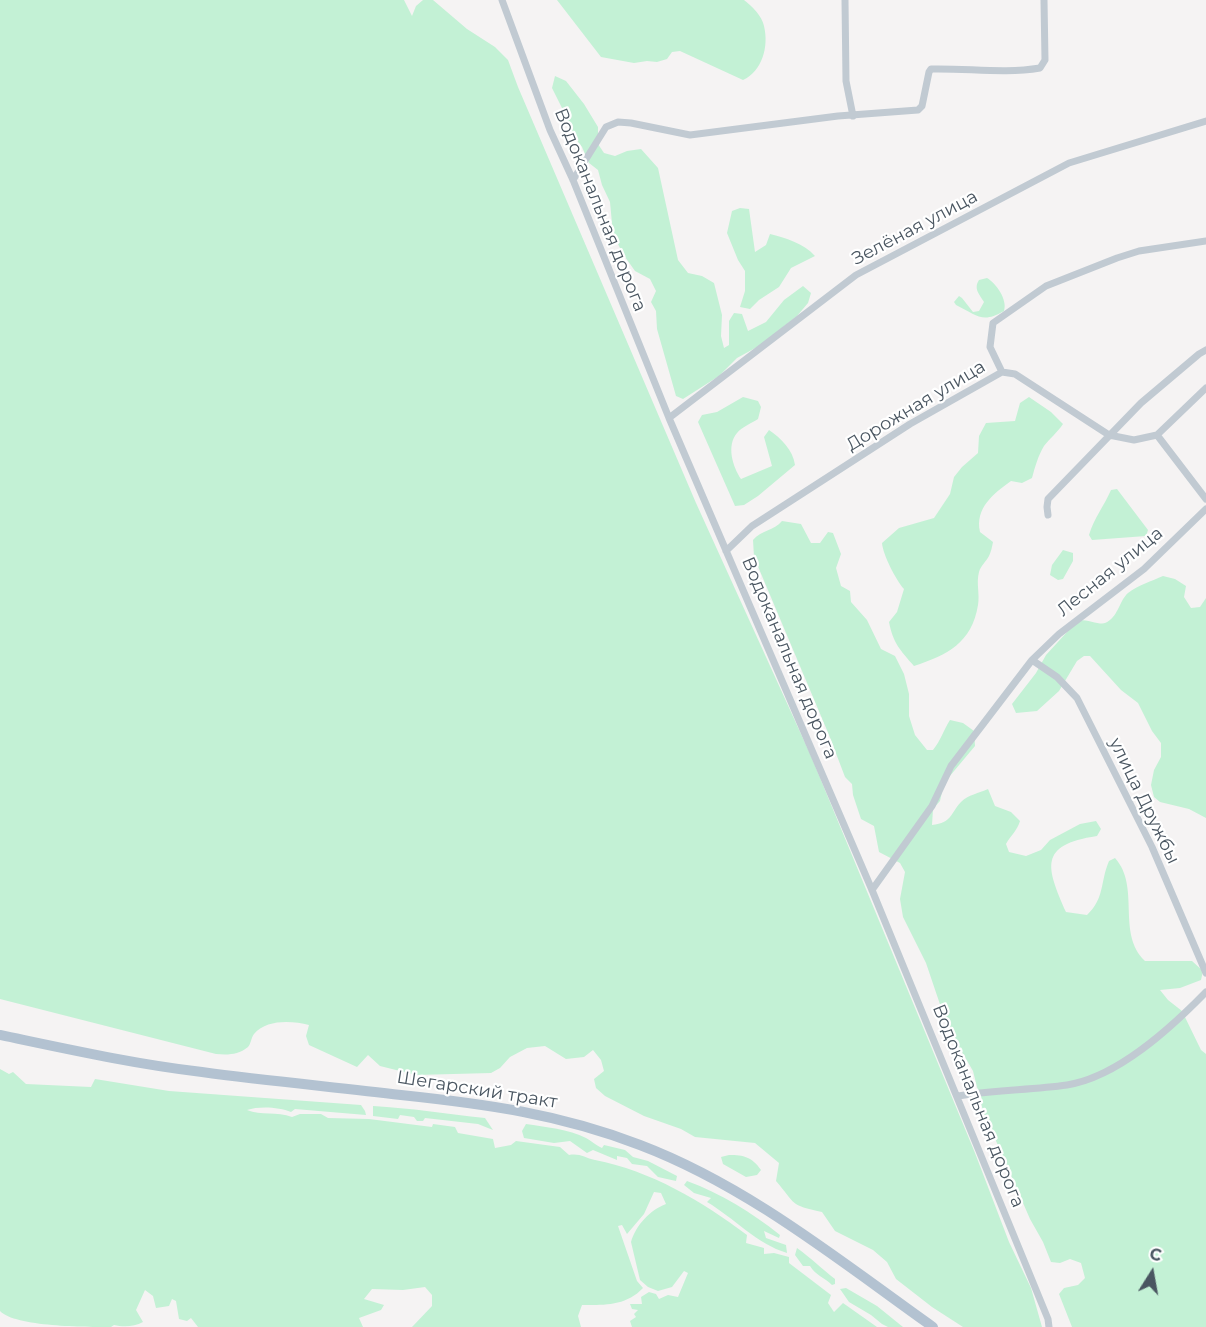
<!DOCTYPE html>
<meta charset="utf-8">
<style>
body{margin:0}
#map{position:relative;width:1206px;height:1327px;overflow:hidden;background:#f5f3f3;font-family:Montserrat,sans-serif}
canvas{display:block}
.north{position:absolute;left:1122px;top:1243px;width:60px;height:60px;-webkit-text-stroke:4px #fff;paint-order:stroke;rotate:11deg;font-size:16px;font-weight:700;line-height:24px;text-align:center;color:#4a5661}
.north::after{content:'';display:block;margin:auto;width:21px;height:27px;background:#4a5661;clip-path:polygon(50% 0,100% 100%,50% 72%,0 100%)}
</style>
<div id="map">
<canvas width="1206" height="1327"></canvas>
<div class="north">С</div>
</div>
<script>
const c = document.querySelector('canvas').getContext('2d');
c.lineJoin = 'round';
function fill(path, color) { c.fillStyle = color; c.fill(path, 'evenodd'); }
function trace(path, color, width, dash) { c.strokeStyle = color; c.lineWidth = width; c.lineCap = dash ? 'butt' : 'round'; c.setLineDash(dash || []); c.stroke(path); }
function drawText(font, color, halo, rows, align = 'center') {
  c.font = font + ' Montserrat,sans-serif'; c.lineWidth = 4.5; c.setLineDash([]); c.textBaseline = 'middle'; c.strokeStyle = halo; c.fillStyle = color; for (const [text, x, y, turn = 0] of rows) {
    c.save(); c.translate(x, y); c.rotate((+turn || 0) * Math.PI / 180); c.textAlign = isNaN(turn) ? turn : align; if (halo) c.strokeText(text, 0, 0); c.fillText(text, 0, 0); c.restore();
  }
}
fill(new Path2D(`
 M 0,0 L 404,0 L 412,16 L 416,6 L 423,0 L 433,0 L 467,29 L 495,47 L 508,60 L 518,87 L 696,503 L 811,756 L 975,1153 L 1009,1242 L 1031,1288 L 1042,1327 L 963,1327 L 932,1307 L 896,1279 L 887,1262 L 873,1250 L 835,1231 L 822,1212 C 789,1205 796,1204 776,1181 L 779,1163 L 755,1143 L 695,1137 L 681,1129 L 644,1116 L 605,1096 L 596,1088 L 594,1079 L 604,1071 L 601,1060 L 593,1050 L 584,1057 L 566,1059 L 545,1046 L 527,1048 L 510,1057 L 500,1068 L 491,1073 L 416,1075 L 380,1066 L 368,1055 L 357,1067 L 309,1045 L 306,1036 L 309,1025 C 292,1021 267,1019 254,1034 C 251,1038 251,1044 248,1047 C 238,1055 228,1055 216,1054 L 0,999 Z
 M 557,0 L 744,0 C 752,6 762,16 764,26 C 769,47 762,71 743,80 L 680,51 L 672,52 L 667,59 L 657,62 L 647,61 L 634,63 L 601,57 Z
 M 555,76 L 566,81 L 584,104 L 598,127 L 598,144 L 604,153 L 615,156 L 627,151 L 641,149 L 658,168 L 678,260 L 688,273 L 702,276 L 714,283 L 722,315 L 721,336 L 724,348 L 729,345 L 729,321 L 734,313 L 742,314 L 748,331 L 766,322 L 784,300 L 803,286 L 811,293 L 808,303 L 797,316 L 759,346 L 737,358 L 719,376 L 683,399 L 676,396 L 657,329 L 656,311 L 651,302 L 656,291 L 650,279 L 635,271 L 623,254 L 613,234 L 610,202 L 602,185 L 598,170 L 589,163 L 582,147 L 572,134 L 563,110 L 552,88 Z
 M 740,208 L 749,209 L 755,252 L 766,245 L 770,234 C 785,238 804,243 815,256 L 791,268 L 779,287 L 759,300 L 750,309 L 740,307 L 745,291 L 745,271 L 738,260 L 727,233 L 732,211 Z
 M 987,278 C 996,283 1008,300 1004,311 C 982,324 977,315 956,305 L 954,302 L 959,296 L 962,298 L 973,312 L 979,311 L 984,302 C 980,295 973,289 979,280 Z
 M 743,397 L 758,401 L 761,407 L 758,419 C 752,423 742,427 737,433 C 726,446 733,467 741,479 L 772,466 L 764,437 L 769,430 C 781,438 793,450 795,465 L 758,496 L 744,505 L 735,506 L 698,422 L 702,415 L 717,412 Z
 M 1029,397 L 1051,412 L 1063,424 C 1057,433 1050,438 1044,446 C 1038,456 1035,467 1032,478 L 1022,483 L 1011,481 C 993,494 975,508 980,532 L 993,542 C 992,547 991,552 989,556 C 986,562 981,565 979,572 C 976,583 980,594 978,605 C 972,643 947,655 914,666 C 900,650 893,643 889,622 L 897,612 L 904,589 C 896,580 883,555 882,543 L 899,528 L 934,518 L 950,494 L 954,477 L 962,467 L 978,453 L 979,436 L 986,423 L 1015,421 L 1020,403 Z
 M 1117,489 L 1148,530 L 1146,536 L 1092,540 L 1089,535 C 1094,518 1104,506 1111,490 Z
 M 782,521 L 801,524 L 811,543 L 820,543 L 828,532 L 833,533 L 841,554 L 836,568 L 841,586 L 850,591 L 851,602 L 867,620 L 881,649 L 895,656 L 904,674 L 909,694 L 909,716 L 915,735 L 927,750 L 933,750 C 941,740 943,731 950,720 L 963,723 L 974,731 L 975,746 L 944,783 L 940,801 L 933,809 L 932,825 C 953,822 949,815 961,802 C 968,795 979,793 988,789 L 995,806 L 1011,812 L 1020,821 C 1017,831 1011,835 1006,844 L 1009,852 L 1026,856 L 1041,850 L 1050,840 L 1080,824 L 1096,821 L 1101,829 L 1097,836 C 1037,845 1047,868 1066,912 L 1087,915 C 1105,898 1100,882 1109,861 L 1115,858 C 1141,887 1116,933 1145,961 L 1192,961 L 1203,971 L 1201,980 L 1180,988 L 1160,990 L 1168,1000 L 1182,1011 L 1201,1050 L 1206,1054 L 1206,1327 L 1072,1327 L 1059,1294 L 1064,1288 L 1078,1285 L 1085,1278 L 1081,1263 L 1070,1259 L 1060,1263 L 1051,1262 L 1043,1242 L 1030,1219 L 983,1111 L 973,1071 L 948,1028 L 926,963 L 903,917 L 900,899 L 905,872 L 900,863 L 879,852 L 874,826 L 861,819 L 853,795 L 852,784 L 845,777 L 829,735 L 754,557 L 753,540 C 761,530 774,531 782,521 Z
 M 1063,550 L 1073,553 L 1073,561 L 1063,579 L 1058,580 L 1050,575 L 1052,565 Z
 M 1163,576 L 1175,579 L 1186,586 L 1184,597 L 1191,608 L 1200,607 L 1206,598 L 1206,818 L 1189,809 L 1160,802 L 1154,797 L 1151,785 L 1154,770 L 1161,757 L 1161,743 L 1152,731 L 1138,703 L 1121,690 L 1090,656 L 1084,656 L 1077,661 L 1059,691 L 1037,711 L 1016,713 L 1012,704 L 1036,673 L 1046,655 L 1078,620 C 1086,619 1100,625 1105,623 C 1118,618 1119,601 1128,593 C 1138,585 1152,581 1163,576 Z
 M 0,1069 L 9,1074 L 13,1072 L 26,1084 L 91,1087 L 95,1079 L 169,1091 L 361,1105 L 365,1111 L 366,1115 L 295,1109 L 291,1112 C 279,1107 259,1106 247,1110 C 261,1116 277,1111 292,1117 L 300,1114 L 321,1114 L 328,1118 L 369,1119 L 432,1127 L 433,1124 L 455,1127 L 458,1133 L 493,1139 L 495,1148 L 511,1145 L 516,1141 L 560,1147 L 569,1155 C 580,1153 585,1158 595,1160 C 651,1171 702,1201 747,1235 L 746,1243 L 764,1248 L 764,1254 L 774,1253 L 789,1257 L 789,1263 L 831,1295 L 828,1303 L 834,1312 L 843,1303 L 877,1327 L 632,1327 L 630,1321 L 636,1317 L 634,1314 L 638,1310 L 632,1309 L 630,1304 L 642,1304 L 641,1297 L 649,1292 L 656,1294 L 659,1299 L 668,1295 L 678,1297 L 688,1273 L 684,1271 L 672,1287 L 658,1291 L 648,1287 L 640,1280 L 631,1242 C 636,1225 650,1210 666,1204 L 661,1193 L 654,1192 L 644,1214 L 627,1234 L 622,1225 L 618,1226 L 637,1281 L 643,1288 C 626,1306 605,1305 582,1305 L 578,1316 L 581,1327 L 412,1327 L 432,1306 L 432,1295 L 425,1287 L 403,1290 L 372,1289 L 364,1299 L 384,1305 L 381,1310 L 359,1318 L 363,1327 L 198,1327 L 191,1318 L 187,1321 L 179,1319 L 176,1301 L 172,1299 L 169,1306 L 156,1308 L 153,1296 L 145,1290 L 136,1310 L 143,1322 C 134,1327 123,1327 114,1325 L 111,1327 C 87,1327 15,1327 0,1311 Z
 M 373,1106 C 410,1108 447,1114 485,1118 L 493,1130 L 478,1124 L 425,1118 L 423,1121 L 417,1121 L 414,1117 L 400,1115 L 398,1119 L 373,1116 Z
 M 526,1124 C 545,1127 569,1129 586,1138 C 592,1141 595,1145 602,1148 L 604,1145 L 625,1150 L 633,1157 L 648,1161 L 677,1176 L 676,1181 L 658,1177 L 647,1166 L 632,1164 L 627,1158 L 617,1156 L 617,1160 L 593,1150 L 587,1153 L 570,1141 L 554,1143 L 524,1138 L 522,1131 Z
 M 729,1155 C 744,1155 752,1157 761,1170 L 757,1175 L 746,1177 L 723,1164 L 721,1157 Z
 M 687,1181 C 722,1194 751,1212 780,1235 L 779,1238 L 764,1231 L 766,1238 L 786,1245 L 787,1253 C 757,1244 734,1218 707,1202 L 711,1198 L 694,1193 L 684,1185 Z
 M 797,1248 C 811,1258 822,1269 835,1279 L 835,1284 L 832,1285 C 825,1278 815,1275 810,1266 L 803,1266 L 795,1255 Z
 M 846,1288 L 877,1306 L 903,1327 L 888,1327 L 882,1324 L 871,1315 L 849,1302 L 840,1289 Z`), '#c3f1d5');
trace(new Path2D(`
 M 502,0 L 550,130 L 573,180 L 669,418 L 872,890 L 1048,1319 L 1049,1327
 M 845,0 L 846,81 L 853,116
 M 573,180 L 606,127 L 618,122 L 631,123 L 690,135 L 838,116 L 918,110 L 922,106 L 929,72 L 931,69 C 968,68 1004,74 1040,68 L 1045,60 L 1044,0
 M 1002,372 L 990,347 L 993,323 L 1046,286 L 1117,258 L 1139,251 L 1206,241
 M 669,418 L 856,275 L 1069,163 L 1206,121
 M 1157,435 L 1206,388
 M 1048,515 L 1047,507 L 1048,499 L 1141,403 L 1199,354 L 1206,350
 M 726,551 L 752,526 L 910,424 L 1002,372 L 1015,374 L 1109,435 L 1134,440 L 1157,435 L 1206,499
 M 1032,660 L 1057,677 L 1077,698 L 1152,847 L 1206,973
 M 872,890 L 932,806 L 951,766 L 1032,660 L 1059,634 L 1144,569 L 1206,509
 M 958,1096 C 994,1090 1031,1090 1067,1085 C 1118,1077 1171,1028 1206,992`), '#c1cad2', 7);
trace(new Path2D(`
 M 0,1035 C 67,1049 134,1064 202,1072 C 268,1081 335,1087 401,1095 C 486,1104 560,1114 640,1145 C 748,1186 840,1261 933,1327`), '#b3c2d1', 10);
drawText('18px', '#4a5661', '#fff', [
 ["Водоканальная дорога",600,210,68],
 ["Зелёная улица",915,228,-28],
 ["Дорожная улица",916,406,-31],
 ["Лесная улица",1110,572,-39],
 ["Водоканальная дорога",789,658,67],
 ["улица Дружбы",1144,801,64],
 ["Шегарский тракт",477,1090,9],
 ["Водоканальная дорога",978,1106,68]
]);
</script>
